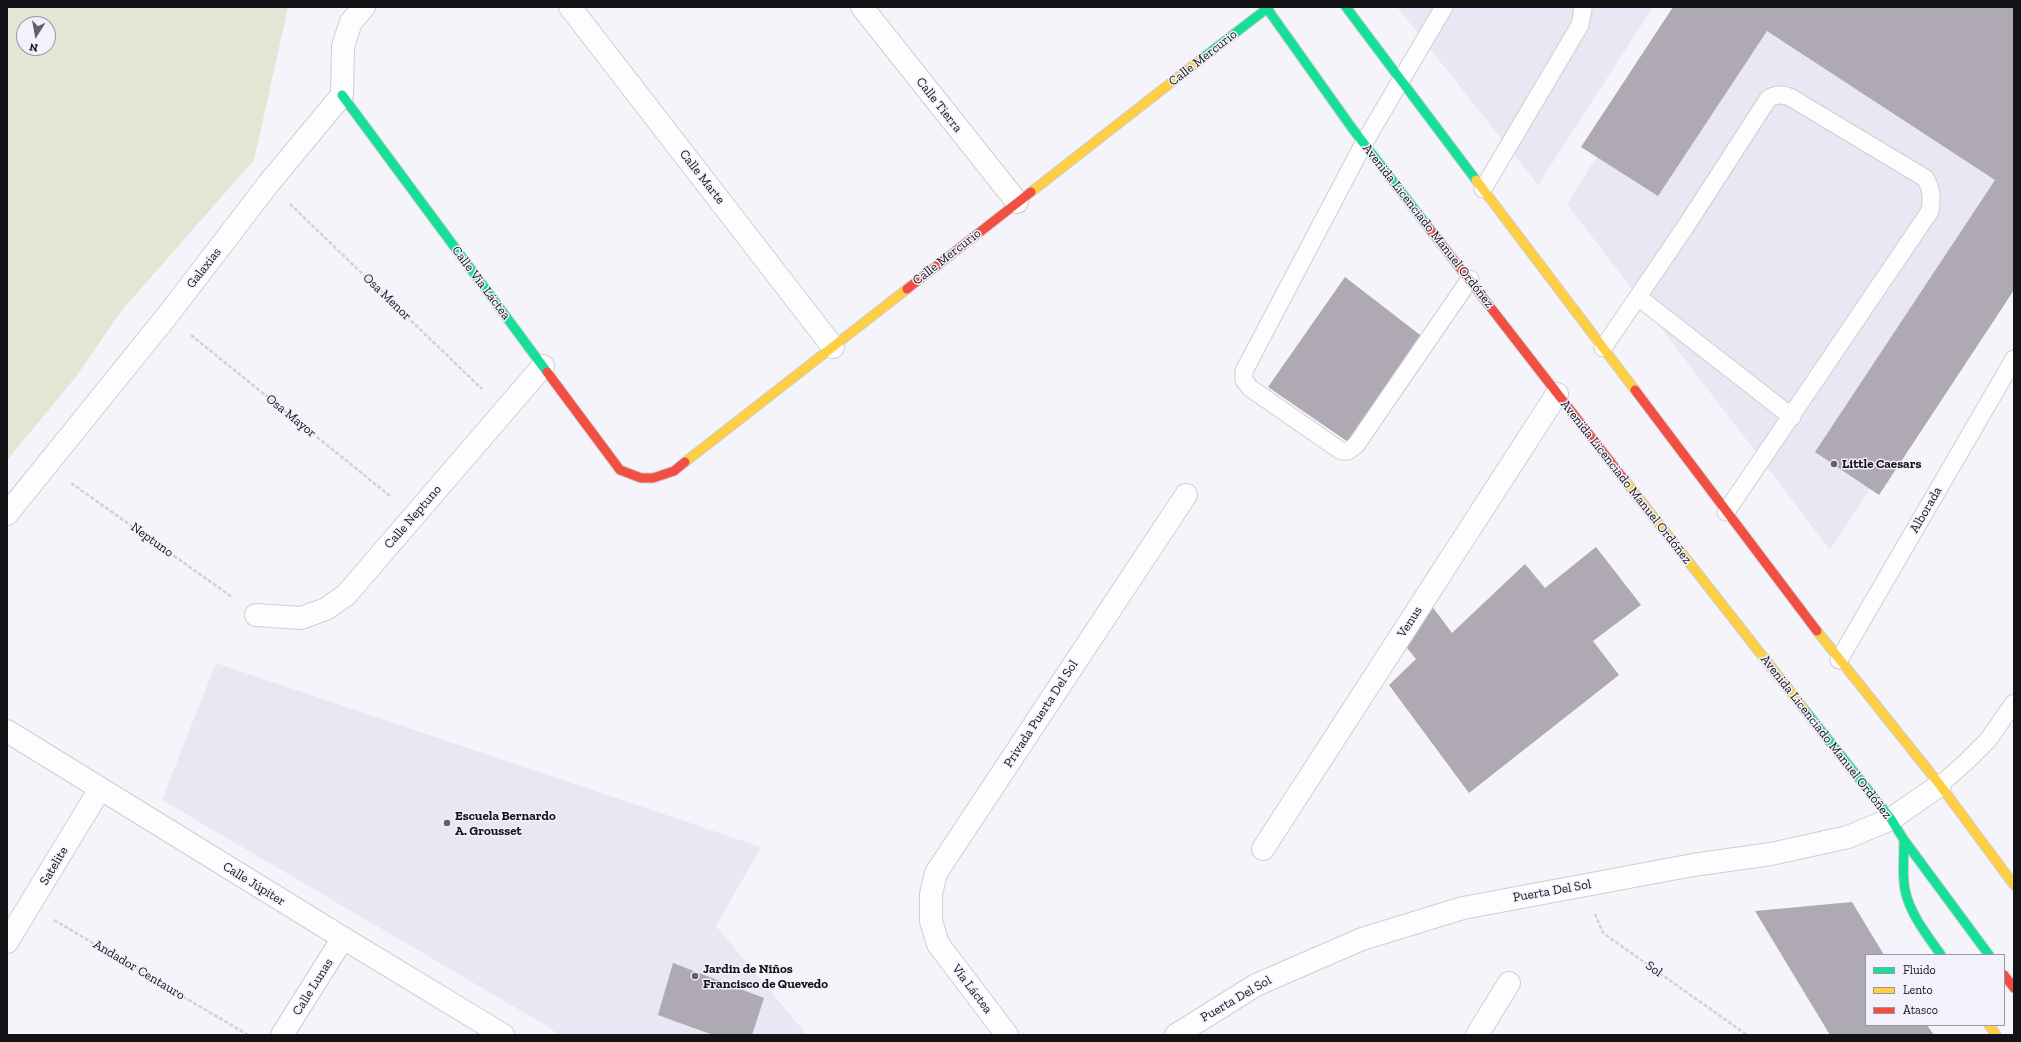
<!DOCTYPE html>
<meta charset="utf-8">
<style>
body{margin:0}
#map{position:relative;width:2021px;height:1042px;overflow:hidden;background:#f4f4fa;font-family:"Zilla Slab",serif}
canvas{display:block}
.frame{position:absolute;inset:0;border:8px solid #131216;pointer-events:none}
.legend{position:absolute;left:1865px;top:954px;width:140px;height:72px;box-sizing:border-box;background:#f2f1fd;border:1px solid #9998a1;margin:0;padding:5px 7px;list-style:none;font-size:12px;color:#131216}
.legend li{display:flex;align-items:center;gap:8px;height:20px}
.legend b{width:20px;border:1px solid #9998a1}
.north{position:absolute;left:16px;top:16px;width:40px;height:40px;box-sizing:border-box;background:#f2f1fd;border:1px solid #9998a1;border-radius:50%;rotate:191deg;font-size:11px;font-weight:700;line-height:16px;text-align:center;color:#131216}
.north::after{content:'';display:block;margin:auto;width:14px;height:18px;background:#626166;clip-path:polygon(50% 0,100% 100%,50% 72%,0 100%)}
</style>
<div id="map">
<canvas width="2021" height="1042"></canvas>
<div class="frame"></div>
<ul class="legend">
<li><b style="height:5px;background:#16e098"></b>Fluido</li>
<li><b style="height:5px;background:#ffcf43"></b>Lento</li>
<li><b style="height:5px;background:#f24e42"></b>Atasco</li>
</ul>
<div class="north">N</div>
</div>
<script>
const c = document.querySelector('canvas').getContext('2d');
c.lineJoin = 'round';
function fill(path, color) { c.fillStyle = color; c.fill(path, 'evenodd'); }
function trace(path, color, width, dash) { c.strokeStyle = color; c.lineWidth = width; c.lineCap = dash ? 'butt' : 'round'; c.setLineDash(dash || []); c.stroke(path); }
function drawText(font, color, halo, rows, align = 'center') {
  c.font = font + ' "Zilla Slab",serif'; c.lineWidth = 3; c.setLineDash([]); c.textBaseline = 'middle'; c.strokeStyle = halo; c.fillStyle = color; for (const [text, x, y, turn = 0] of rows) {
    c.save(); c.translate(x, y); c.rotate((+turn || 0) * Math.PI / 180); c.textAlign = isNaN(turn) ? turn : align; if (halo) c.strokeText(text, 0, 0); c.fillText(text, 0, 0); c.restore();
  }
}
fill(new Path2D(`
 M 1397,7 L 1653,7 L 1538,185 Z
 M 1691,7 L 1821,7 L 2014,130 L 2014,267 L 1830,550 L 1567,204 Z
 M 216,663 L 761,847 L 716,926 L 807,1035 L 559,1035 L 547,1026 L 162,800 Z`), '#e8e7f3');
fill(new Path2D(`
 M 7,7 L 288,7 L 254,160 L 122,310 L 75,378 L 7,460 ZM 24,24 L 48,24 L 48,48 L 24,48 Z`), '#e4e5d4');
fill(new Path2D(`
 M 1673,7 L 2014,7 L 2014,290 L 1879,495 L 1815,452 L 1995,180 L 1767,31 L 1658,196 L 1581,147 Z
 M 1345,277 L 1424,338 L 1351,444 L 1268,387 Z
 M 1596,547 L 1641,605 L 1593,641 L 1619,675 L 1469,793 L 1389,685 L 1416,659 L 1403,643 L 1431,605 L 1452,633 L 1525,564 L 1545,588 Z
 M 1852,902 L 1884,955 L 1866,955 L 1866,1025 L 1927,1025 L 1934,1035 L 1830,1035 L 1755,911 Z
 M 673,963 L 764,998 L 752,1035 L 713,1035 L 658,1015 Z`), '#aea9b3');
const lane = new Path2D(`
 M 1444,7 L 1364,143 L 1244,371 L 1244,380 L 1250,388 L 1341,451 L 1348,451 L 1356,445 L 1470,279
 M 1483,189 L 1580,25 L 1583,9 L 1582,7
 M 1638,297 L 1792,417
 M 1603,348 L 1686,226 L 1768,99 C 1776,94 1781,94 1790,97 L 1925,178 C 1932,189 1932,198 1930,211 L 1726,512
 M 1839,660 L 2014,359
 M 1940,785 L 1966,762 L 1988,740 L 2014,703`);
const street = new Path2D(`
 M 570,7 L 833,347
 M 862,7 L 1017,202
 M 7,514 L 167,316 L 269,183 L 342,95 L 343,46 L 351,22 L 364,7
 M 256,615 L 301,618 L 326,609 L 346,595 L 543,366
 M 7,731 L 343,938 L 503,1035
 M 1263,849 L 1557,394
 M 7,942 L 100,789
 M 282,1035 L 343,938
 M 1007,1035 L 938,944 L 931,921 L 931,894 L 936,873 L 1186,495
 M 1176,1035 L 1256,985 L 1362,939 L 1463,908 L 1693,865 L 1771,854 L 1848,837 L 1891,819 L 1940,785
 M 1477,1035 L 1509,983`);
const fast = new Path2D(`
 M 1266,7 L 1352,128 L 1425,223
 M 1346,7 L 1476,180
 M 1200,60 L 1269,7
 M 342,95 L 547,372
 M 1804,709 L 1891,819 L 1904,840 L 1989,955
 M 1904,840 C 1904,856 1902,873 1905,890 C 1910,914 1927,935 1941,955`);
const slow = new Path2D(`
 M 1476,180 L 1635,390
 M 1031,192 L 1200,60
 M 685,462 L 907,289
 M 1623,478 L 1804,709
 M 1817,631 L 1940,785 L 2014,885
 M 1989,1025 L 1996,1035`);
const jam = new Path2D(`
 M 1425,223 L 1623,478
 M 907,289 L 1031,192
 M 547,372 L 620,470 L 641,478 L 653,478 L 674,471 L 685,462
 M 1635,390 L 1817,631
 M 2004,975 L 2014,988`);
trace(lane, '#ceced2', 19);
trace(street, '#ceced2', 24);
trace(fast, '#ceced2', 11);
trace(slow, '#ceced2', 11);
trace(jam, '#ceced2', 11);
trace(new Path2D(`
 M 290,204 L 482,389
 M 191,335 L 390,496
 M 71,483 L 232,597
 M 1595,914 L 1603,933 L 1747,1035
 M 54,920 L 248,1035`), '#d2d2d4', 2.5, [4, 2]);
trace(lane, '#fdfdfe', 17);
trace(street, '#fdfdfe', 22);
trace(fast, '#16e098', 9);
trace(slow, '#ffcf43', 9);
trace(jam, '#f24e42', 9);
for (const [x, y, r, color] of [
 [1834,464,4,"#626166"],
 [447,823,4,"#626166"],
 [695,976,4,"#626166"]
]) { const dot = new Path2D(); dot.arc(x, y, r, 0, 2 * Math.PI); c.fillStyle = color; c.fill(dot); trace(dot, '#f2f1fd', 1.5); }
drawText('13px', '#131216', '#f2f1fd', [
 ["Calle Mercurio",1203,58,-38],
 ["Calle Tierra",939,105,52],
 ["Calle Marte",702,177,52],
 ["Avenida Licenciado Manuel Ordóñez",1428,226,52],
 ["Calle Mercurio",947,257,-38],
 ["Galaxias",204,268,-52],
 ["Calle Vía Láctea",481,283,53],
 ["Osa Menor",387,297,44],
 ["Osa Mayor",291,416,39],
 ["Avenida Licenciado Manuel Ordóñez",1626,482,52],
 ["Alborada",1926,510,-60],
 ["Calle Neptuno",413,517,-49],
 ["Neptuno",152,540,36],
 ["Venus",1410,622,-57],
 ["Privada Puerta Del Sol",1041,714,-57],
 ["Avenida Licenciado Manuel Ordóñez",1826,737,52],
 ["Satelite",54,866,-59],
 ["Calle Júpiter",254,884,32],
 ["Puerta Del Sol",1552,891,-10],
 ["Sol",1654,969,35],
 ["Andador Centauro",139,970,31],
 ["Calle Lunas",313,987,-58],
 ["Vía Láctea",972,989,53],
 ["Puerta Del Sol",1236,999,-30]
]);
drawText('bold 13px', '#131216', '#f2f1fd', [
 ["Little Caesars",1842,464],
 ["Escuela Bernardo",455,816],
 ["A. Grousset",455,831],
 ["Jardin de Niños",703,969],
 ["Francisco de Quevedo",703,984]
], 'left');
</script>
